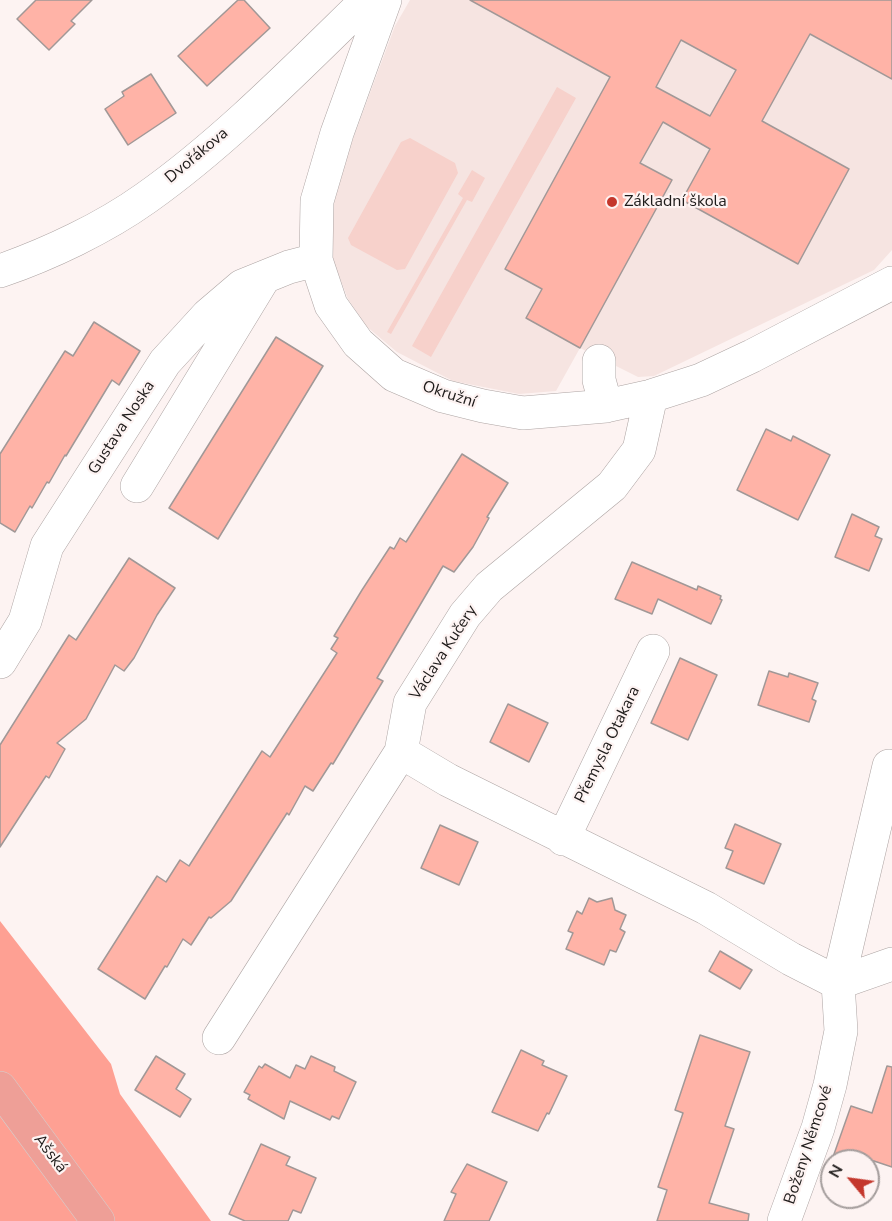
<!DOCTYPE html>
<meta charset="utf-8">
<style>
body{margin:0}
#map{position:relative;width:892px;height:1221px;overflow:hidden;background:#fdf3f2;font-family:"Nunito Sans",sans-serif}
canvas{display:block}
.north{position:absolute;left:820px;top:1149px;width:60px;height:60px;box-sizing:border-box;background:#fdf3f2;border:2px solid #a49d9c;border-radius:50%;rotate:299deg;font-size:16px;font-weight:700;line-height:24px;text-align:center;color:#1e1b1a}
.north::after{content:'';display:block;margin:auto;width:21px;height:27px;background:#c4372c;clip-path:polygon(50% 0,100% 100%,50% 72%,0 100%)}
</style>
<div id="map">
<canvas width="892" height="1221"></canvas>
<div class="north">N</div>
</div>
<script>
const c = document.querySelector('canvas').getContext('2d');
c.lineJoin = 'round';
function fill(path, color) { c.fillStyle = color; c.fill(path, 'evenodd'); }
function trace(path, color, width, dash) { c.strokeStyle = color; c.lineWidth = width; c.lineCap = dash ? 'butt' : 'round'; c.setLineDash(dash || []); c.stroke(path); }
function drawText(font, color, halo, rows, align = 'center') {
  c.font = font + ' "Nunito Sans",sans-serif'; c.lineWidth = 4.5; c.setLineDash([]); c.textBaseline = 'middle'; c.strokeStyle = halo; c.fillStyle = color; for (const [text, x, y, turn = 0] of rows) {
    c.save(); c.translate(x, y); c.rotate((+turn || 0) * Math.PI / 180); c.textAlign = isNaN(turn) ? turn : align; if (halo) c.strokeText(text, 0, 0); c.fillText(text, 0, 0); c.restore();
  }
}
fill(new Path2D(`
 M 410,0 L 892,0 L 892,250 L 874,270 L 654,376 L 638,377 L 580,348 L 556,391 L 519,394 L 453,381 L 397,352 L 366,326 L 348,299 L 334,263 L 327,226 L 338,179 L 395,26 Z`), '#f6e4e1');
fill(new Path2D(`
 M 557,87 L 576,98 L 431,357 L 412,346 Z
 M 410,138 L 455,163 L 458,173 L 405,269 L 397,270 L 351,245 L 348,238 L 401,142 Z
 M 472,170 L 485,178 L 472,202 L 467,200 L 391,334 L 387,332 L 463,198 L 458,194 Z`), '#f7d1cb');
fill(new Path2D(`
 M 0,921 L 111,1064 L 120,1094 L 211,1221 L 0,1221 Z`), '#fea093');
const building = new Path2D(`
 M 36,0 L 92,0 L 71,21 L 75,24 L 49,50 L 17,19 Z
 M 238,0 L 244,0 L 270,28 L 207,86 L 178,56 Z
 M 470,0 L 892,0 L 892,79 L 810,34 L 762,121 L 849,169 L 798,264 L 682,200 L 710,149 L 663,122 L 640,163 L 672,180 L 580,348 L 526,318 L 542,289 L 505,269 L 610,77 ZM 681,40 L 736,70 L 710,116 L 656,87 Z
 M 151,74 L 176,113 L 128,145 L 105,109 L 124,96 L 122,92 Z
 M 94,322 L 140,351 L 119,385 L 112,380 L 66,456 L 65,455 L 49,483 L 47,482 L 32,508 L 30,506 L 15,532 L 0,523 L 0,454 L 65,351 L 73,356 Z
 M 276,337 L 323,366 L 218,539 L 169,508 Z
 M 766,429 L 791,441 L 793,436 L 830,455 L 798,520 L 737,490 Z
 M 462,454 L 508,483 L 487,517 L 489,518 L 473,547 L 454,572 L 443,566 L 377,678 L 383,681 L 333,764 L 331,763 L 313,791 L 305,786 L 289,815 L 287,813 L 231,901 L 211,918 L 209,917 L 191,945 L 183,939 L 167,967 L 165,966 L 145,999 L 98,969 L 157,876 L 166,882 L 180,860 L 189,866 L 262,751 L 270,757 L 337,653 L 331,649 L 338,638 L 334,636 L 362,590 L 390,547 L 394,549 L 400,538 L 406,542 Z
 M 852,514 L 879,527 L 875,536 L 882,539 L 869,571 L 835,557 Z
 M 129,558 L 175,588 L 157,615 L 134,658 L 124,671 L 115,665 L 86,719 L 57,743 L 65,749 L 49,778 L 46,776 L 0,847 L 0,745 L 69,635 L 76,640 Z
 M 632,562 L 697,590 L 698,586 L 721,596 L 720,599 L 722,600 L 711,624 L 658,599 L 652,614 L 615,599 Z
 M 680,658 L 717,675 L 688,740 L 651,723 Z
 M 769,671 L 788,677 L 789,673 L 818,683 L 812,699 L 816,701 L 809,722 L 758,705 Z
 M 508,704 L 548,723 L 529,762 L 490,742 Z
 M 735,824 L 781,844 L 764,884 L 726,868 L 733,851 L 725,848 Z
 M 440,825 L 478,842 L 459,885 L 421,868 Z
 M 589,898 L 597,902 L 612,898 L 615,910 L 626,915 L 620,929 L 625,932 L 616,952 L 610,950 L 604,965 L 566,949 L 573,933 L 568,931 L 577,911 L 582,914 Z
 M 720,951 L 752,970 L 740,989 L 709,971 Z
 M 700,1035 L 750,1052 L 725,1126 L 734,1129 L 709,1203 L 749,1214 L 748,1221 L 657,1221 L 667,1190 L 658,1187 L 683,1113 L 675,1110 Z
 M 521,1050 L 544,1061 L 542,1065 L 567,1076 L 549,1114 L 547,1113 L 538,1131 L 492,1112 Z
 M 156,1056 L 185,1074 L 176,1089 L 191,1099 L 180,1117 L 135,1090 Z
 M 311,1056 L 335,1067 L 334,1071 L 356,1082 L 339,1119 L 332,1116 L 330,1120 L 290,1101 L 284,1119 L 248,1099 L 250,1095 L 244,1092 L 259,1066 L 262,1068 L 265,1064 L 290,1078 L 296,1065 L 305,1069 Z
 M 887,1066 L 892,1067 L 892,1167 L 874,1161 L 845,1161 L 833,1157 L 851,1106 L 872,1113 Z
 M 261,1144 L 290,1157 L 286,1165 L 316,1178 L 301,1213 L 293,1210 L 288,1221 L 245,1221 L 229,1214 Z
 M 467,1164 L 507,1182 L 489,1221 L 444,1221 L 456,1194 L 451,1192 Z`);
fill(building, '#ffb3a7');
trace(building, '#a19897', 1.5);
const minor = new Path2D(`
 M 385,0 L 337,133 L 317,201 L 316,260 L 331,305 L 358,343 L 394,375 L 443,396 L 483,406 L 523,413 L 606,406 L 651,396 L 701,380 L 752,356 L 892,283
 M 0,271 C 49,254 104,228 146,198 C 225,142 298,67 367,0
 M 599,361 L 599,380 L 606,406
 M 137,486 L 262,281
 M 0,662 L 25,621 L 47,546 L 165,362 L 208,315 L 242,286 L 289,267 L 316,260
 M 401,752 L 448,780 L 706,908 L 791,959 L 838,983 L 889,766
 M 563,839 L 653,651
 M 219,1038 L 401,752 L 410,703 L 465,615 L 489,587 L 612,486 L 639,450 L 651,396
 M 784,1221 L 818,1128 L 830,1085 L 841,1031 L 838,983 L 892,964`);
const major = new Path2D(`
 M 0,1088 L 98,1221`);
trace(minor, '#ada4a3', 34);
trace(major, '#d2d1d1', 34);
trace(minor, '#fff', 33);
trace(major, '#ee9f97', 33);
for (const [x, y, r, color] of [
 [612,202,6,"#c4372c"]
]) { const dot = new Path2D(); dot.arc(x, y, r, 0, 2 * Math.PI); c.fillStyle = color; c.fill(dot); trace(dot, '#fdf3f2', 2); }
drawText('16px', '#1e1b1a', '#fdf3f2', [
 ["Dvořákova",197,156,-40],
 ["Okružní",449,395,18],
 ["Gustava Noska",122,428,-57],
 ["Václava Kučery",444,653,-57],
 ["Přemysla Otakara",608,745,-64],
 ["Boženy Němcové",809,1145,-72],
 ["Ašská",50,1154,53]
]);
drawText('16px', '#1e1b1a', '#fdf3f2', [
 ["Základní škola",624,202]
], 'left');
</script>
